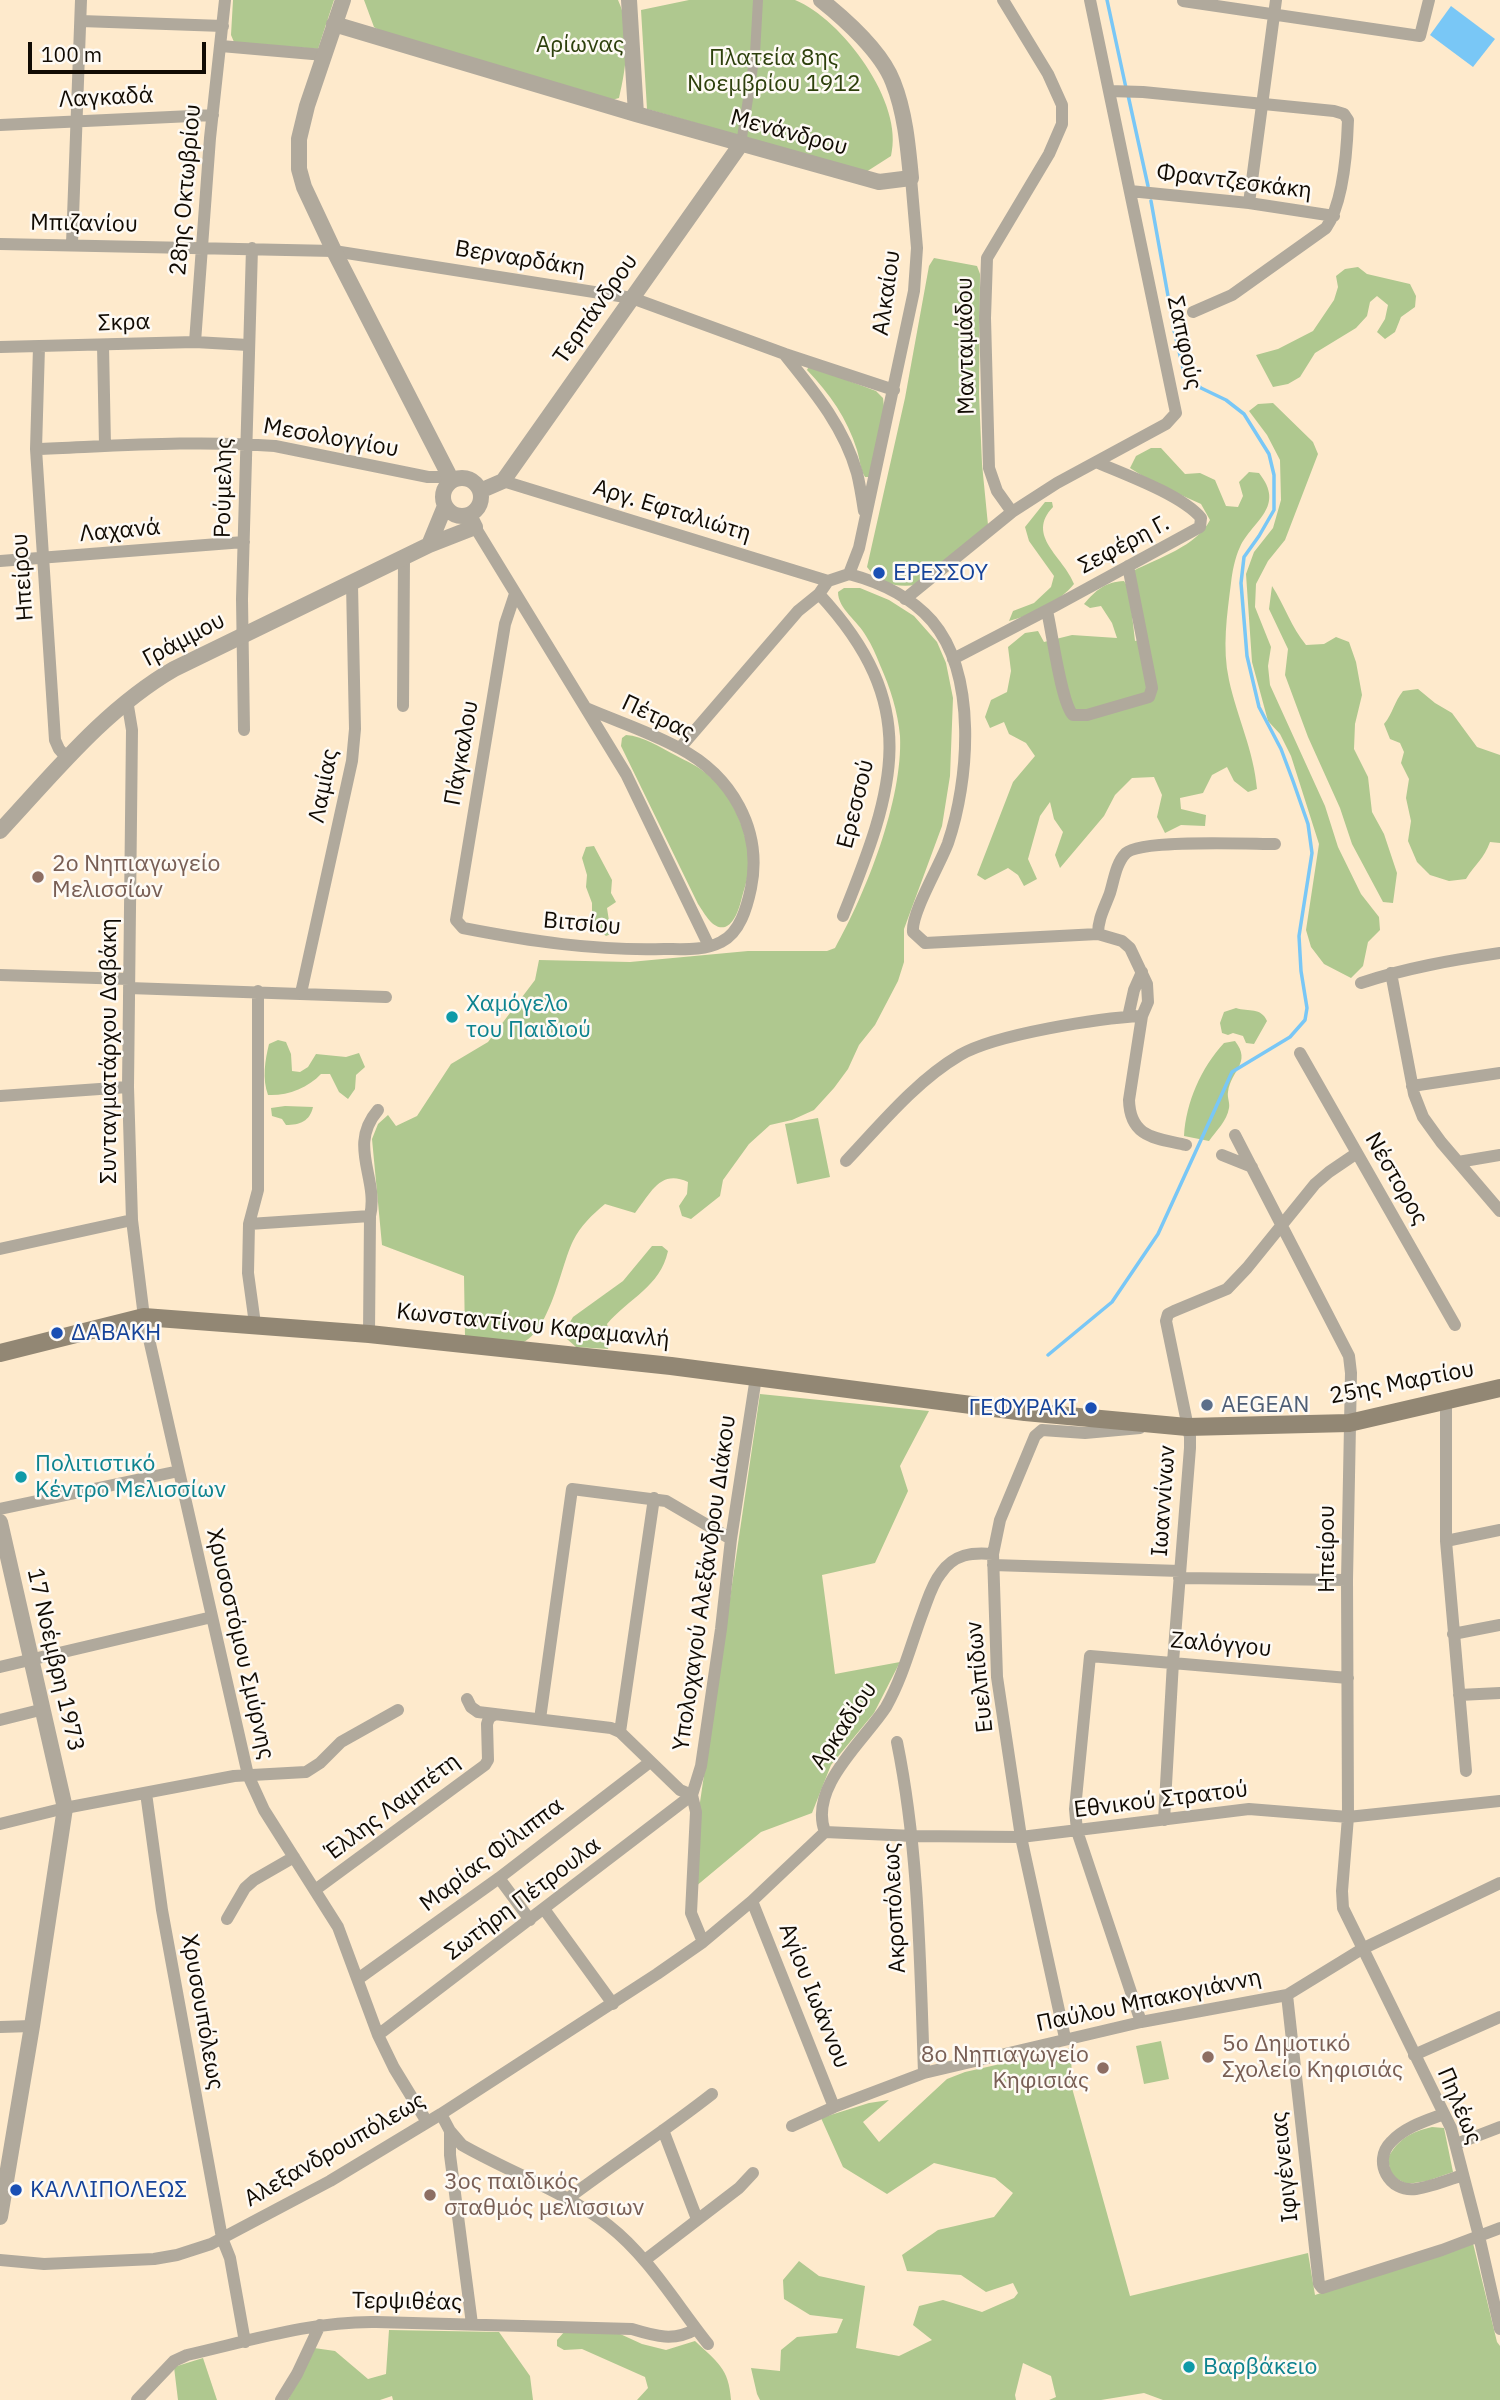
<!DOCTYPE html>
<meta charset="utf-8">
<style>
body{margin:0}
#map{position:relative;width:1500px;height:2400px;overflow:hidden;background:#feeacc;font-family:"IBM Plex Sans",sans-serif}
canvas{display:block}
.scale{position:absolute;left:28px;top:42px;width:178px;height:32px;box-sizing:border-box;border:4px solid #110b03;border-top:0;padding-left:9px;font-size:21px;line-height:24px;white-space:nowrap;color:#110b03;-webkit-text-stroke:5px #fefaf4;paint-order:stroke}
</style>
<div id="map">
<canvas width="1500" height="2400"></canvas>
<div class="scale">100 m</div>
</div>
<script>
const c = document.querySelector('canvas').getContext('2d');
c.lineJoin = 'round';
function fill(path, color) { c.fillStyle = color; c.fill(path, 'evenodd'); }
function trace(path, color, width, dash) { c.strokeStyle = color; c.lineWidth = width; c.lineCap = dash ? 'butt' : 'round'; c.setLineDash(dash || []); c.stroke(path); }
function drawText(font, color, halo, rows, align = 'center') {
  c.font = font + ' "IBM Plex Sans",sans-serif'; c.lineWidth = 5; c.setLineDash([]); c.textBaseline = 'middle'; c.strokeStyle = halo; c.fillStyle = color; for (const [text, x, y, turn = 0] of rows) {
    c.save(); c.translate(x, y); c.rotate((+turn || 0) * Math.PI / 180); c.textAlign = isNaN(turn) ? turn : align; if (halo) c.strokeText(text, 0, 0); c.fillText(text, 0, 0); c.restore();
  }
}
fill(new Path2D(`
 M 233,0 L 334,0 L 318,49 L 234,42 L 231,35 Z
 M 364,0 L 618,0 C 632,30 626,68 619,98 L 608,101 L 382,32 L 374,27 Z
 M 689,0 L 795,0 C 842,19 905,103 891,156 L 866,172 L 647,109 L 641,10 Z
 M 934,258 L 977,266 L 980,274 L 979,394 L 982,464 L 988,525 L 916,585 C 896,588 878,583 867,567 L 905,398 L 929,266 Z
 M 1358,267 L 1367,274 L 1410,284 L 1416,296 L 1415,307 L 1401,317 L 1395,332 L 1385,339 L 1377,332 L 1385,319 L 1388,305 L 1377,296 L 1370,302 L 1367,316 L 1356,328 L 1315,353 L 1300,377 L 1288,384 L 1273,387 L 1256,355 L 1278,349 L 1313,331 L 1334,300 L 1338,287 L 1336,276 L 1345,269 Z
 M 809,366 L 876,391 L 883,398 L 884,407 L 869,477 L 865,477 C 860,469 860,460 857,450 C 847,418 830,394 807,370 Z
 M 1273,403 L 1313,442 L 1318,454 L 1285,540 L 1268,561 L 1256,584 L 1255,607 L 1271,647 L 1268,666 L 1270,685 L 1325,806 L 1338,847 L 1361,894 L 1379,917 L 1380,930 L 1368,942 L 1363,966 L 1351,978 L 1324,964 L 1311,947 L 1306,930 L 1319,844 L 1291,756 L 1280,734 L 1268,721 L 1252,662 L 1246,574 L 1254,552 L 1273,528 L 1281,500 L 1280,460 L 1267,435 L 1249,411 L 1258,404 Z
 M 1151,448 L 1161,448 L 1185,474 L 1200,473 L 1215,480 L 1226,506 L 1238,507 L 1243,496 L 1239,482 L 1249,472 L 1259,473 C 1286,507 1253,520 1240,547 C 1235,557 1232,573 1231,583 C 1227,615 1222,648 1229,680 C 1237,717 1254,751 1257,789 L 1248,792 L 1234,781 L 1227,767 L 1212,775 L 1203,793 L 1180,798 L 1181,809 L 1206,815 L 1205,826 L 1181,825 L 1165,833 L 1157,817 L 1162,795 L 1154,777 L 1132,778 L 1115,795 L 1104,816 L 1060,868 L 1055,855 L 1063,832 L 1054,819 L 1050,802 L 1040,816 L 1028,859 L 1037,879 L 1024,886 L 1018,875 L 1008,868 L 985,880 L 977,875 L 1013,782 L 1035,756 L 1026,743 L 1009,734 L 1004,722 L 990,728 L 985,717 L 991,700 L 1007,692 L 1011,671 L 1008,647 L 1025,633 L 1038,631 L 1044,642 L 1072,635 L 1117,638 L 1112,623 L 1101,606 L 1090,608 L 1084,604 C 1096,590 1105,582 1124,581 L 1129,589 L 1135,641 L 1147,638 L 1133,571 C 1158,558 1197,546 1210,520 L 1201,504 L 1152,482 L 1130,468 L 1136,456 Z
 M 1045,502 L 1052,502 L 1053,507 C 1025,536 1064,557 1074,584 C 1060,602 1031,615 1009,621 L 1013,611 L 1034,603 L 1051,587 L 1054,576 L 1029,541 L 1025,527 Z
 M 1272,586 C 1285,606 1291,627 1306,645 L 1324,644 L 1336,637 L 1349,642 L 1356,662 L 1362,695 L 1355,724 L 1354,749 L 1368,777 L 1372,812 L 1384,834 L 1397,873 L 1393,903 L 1383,902 L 1352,844 L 1340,808 L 1308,737 L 1285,675 L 1288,649 L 1269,609 Z
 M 844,588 L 860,588 L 889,600 L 914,616 L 937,642 L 946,663 L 953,698 L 950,776 L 942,826 L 904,929 L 904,962 L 898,981 L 875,1025 L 859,1045 L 848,1069 L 834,1088 L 814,1110 L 792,1120 L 770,1125 L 749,1144 L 723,1180 L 720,1196 L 691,1219 L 682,1216 L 679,1206 L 687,1194 L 688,1182 C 660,1169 651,1193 635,1213 L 605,1204 C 592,1215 581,1225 573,1241 C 560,1267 549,1342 514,1345 C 499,1347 480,1340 465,1337 L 464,1276 L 382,1245 L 372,1139 L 378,1124 L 388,1115 L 396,1126 L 417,1116 L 451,1064 L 488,1042 L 535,980 L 539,960 L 630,962 L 748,951 L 827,951 L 835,948 C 866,893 903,800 900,736 C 898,712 890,687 880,665 C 876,655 872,645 866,636 C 858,621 838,609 838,592 Z
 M 1418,689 L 1435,703 L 1452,713 L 1477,747 L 1500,755 L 1500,843 L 1490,842 C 1484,859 1475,864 1466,879 L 1449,881 L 1430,875 L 1417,862 L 1408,841 L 1411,821 L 1406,798 L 1409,779 L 1401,763 L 1404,752 L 1400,743 L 1390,739 L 1384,724 C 1393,713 1394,702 1403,691 Z
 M 626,735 C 643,736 660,747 675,755 C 686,761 698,766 707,774 C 732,794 749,833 749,864 C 749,876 744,889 741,901 C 739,909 734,924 725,927 C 712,930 704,912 698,904 L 621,746 L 622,738 Z
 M 594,846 L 612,880 L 611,893 L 616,902 L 607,908 L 611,934 L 606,936 L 598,929 L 592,917 L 592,903 L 586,887 L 587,875 L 582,858 L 586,847 Z
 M 1236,1008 C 1249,1012 1261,1007 1267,1021 L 1254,1044 L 1246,1043 L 1243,1036 L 1233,1033 L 1228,1035 L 1222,1033 L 1220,1023 L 1224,1012 Z
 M 278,1040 L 286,1042 L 291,1054 L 292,1071 L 300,1072 L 308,1067 L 316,1054 L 346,1057 L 359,1053 L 365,1067 L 356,1075 L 355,1089 L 348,1099 L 339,1092 L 330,1074 L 321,1074 C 308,1088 287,1096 268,1095 C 262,1079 265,1060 269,1044 Z
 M 1235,1041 C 1252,1063 1231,1070 1228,1092 C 1227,1097 1230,1103 1229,1108 C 1227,1121 1216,1131 1209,1141 L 1184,1136 C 1186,1102 1201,1068 1224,1043 Z
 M 285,1106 L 313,1107 C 310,1121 300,1125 286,1125 L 282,1119 L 272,1116 L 271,1108 Z
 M 818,1118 L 830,1177 L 797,1184 L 785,1124 Z
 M 652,1246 L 662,1246 L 668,1251 C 660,1287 629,1298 607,1324 L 611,1337 L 608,1349 L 576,1347 L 567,1339 L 567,1327 L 573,1317 L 623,1281 Z
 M 760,1394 L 929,1411 L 900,1466 L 908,1491 L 875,1563 L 822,1575 L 835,1674 L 900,1662 L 874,1713 L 831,1765 L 812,1813 L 761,1832 L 695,1887 L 699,1809 Z
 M 1161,2041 L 1169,2079 L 1144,2084 L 1136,2046 Z
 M 1071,2048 L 1072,2088 L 1130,2296 L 1308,2253 L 1315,2295 L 1473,2243 L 1497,2342 L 1500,2346 L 1500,2400 L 1163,2400 L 1144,2393 L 1101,2400 L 1049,2400 L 1056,2397 L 1051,2376 L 1023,2363 L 1015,2395 L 1016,2400 L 760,2400 L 757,2394 L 751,2368 L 780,2371 L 781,2350 L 797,2337 L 837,2333 L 843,2319 L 810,2315 L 784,2299 L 783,2280 L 799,2261 L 819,2276 L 865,2286 L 856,2348 L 899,2356 L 932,2340 L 913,2325 L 919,2306 L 943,2300 L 982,2312 L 1014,2298 L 1018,2293 L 1013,2283 L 986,2292 L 961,2275 L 907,2271 L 902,2255 L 938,2230 L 994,2217 L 1013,2193 L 995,2178 L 934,2163 L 887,2194 L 843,2167 L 821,2118 L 869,2103 L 889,2100 L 863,2122 L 879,2142 L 947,2079 L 965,2072 Z
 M 1432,2127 L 1444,2128 L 1453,2172 L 1427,2181 L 1407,2184 L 1391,2176 L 1388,2158 C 1398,2139 1411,2132 1432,2127 Z
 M 389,2330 L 499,2332 L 530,2376 L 533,2400 L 393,2400 L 392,2396 L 380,2400 L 288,2400 L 314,2348 L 335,2351 L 368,2379 L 386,2374 Z
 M 565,2331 L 618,2333 L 642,2344 L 666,2350 L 695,2341 C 717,2362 729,2368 731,2400 L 637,2400 L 648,2388 L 645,2377 L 582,2349 L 564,2350 L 557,2346 L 557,2340 Z
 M 203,2358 L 217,2400 L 178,2400 L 174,2367 Z`), '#afc88f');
fill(new Path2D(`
 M 1451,6 L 1495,39 L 1473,67 L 1430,35 Z`), '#79c7f6');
trace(new Path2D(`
 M 1107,0 L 1126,88
 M 1128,95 L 1148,186
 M 1151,201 L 1170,307
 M 1048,1355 L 1112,1302 L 1158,1234 L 1232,1072 L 1290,1037 L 1305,1020 L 1307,1008 L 1301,971 L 1299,936 L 1312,853 L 1308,824 L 1293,781 L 1281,749 L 1259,707 L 1247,656 L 1241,583 L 1244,557 L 1259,536 L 1274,510 L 1274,475 L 1269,454 L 1244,414 L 1226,400 L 1201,388 L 1184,372 L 1173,326`), '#79c7f6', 3.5);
trace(new Path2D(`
 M 741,144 L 755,54 L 758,0`), '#b0a99c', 10);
trace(new Path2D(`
 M 1003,0 L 1048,74 L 1062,105 L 1062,124 L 1049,154 L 987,258 L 985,318 L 989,468 L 997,491 L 1012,512
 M 1183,1 L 1420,36 L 1429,0
 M 81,21 L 223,26
 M 221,46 L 324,55
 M 1109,91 L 1143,92 L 1334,111 L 1344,114 L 1348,120 C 1347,151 1343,203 1326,228 L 1232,295 L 1193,312
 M 0,125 L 213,115
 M 1130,191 L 1249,203 L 1334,216
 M 1249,203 L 1276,0
 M 0,244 L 334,251 L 632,298 L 785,354 L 894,390
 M 72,244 L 81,0
 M 195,342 L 210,138 L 225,0
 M 103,345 L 105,446
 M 0,347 L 195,342 L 248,345
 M 39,347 L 36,449 L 55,740 L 59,749 L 67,758
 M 785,355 C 814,391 844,427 857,473 C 860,485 862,498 864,511
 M 36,449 C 116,446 196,440 275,446 L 428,477 L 451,477
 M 503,481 L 828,581
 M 475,527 L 626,774 L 709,946
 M 0,561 L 244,542
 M 849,574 C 879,582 911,597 932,621 C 978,675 969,781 948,843 C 940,865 911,913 913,932 L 925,943 L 1098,934 L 1122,941 L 1130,948 L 1147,984 L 1148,1002 L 1142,1016 L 1129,1100 C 1130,1138 1156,1138 1186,1145
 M 849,574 L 859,548 L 914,291 L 917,248 L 911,178
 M 515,594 L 505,624 L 456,920 L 463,928 C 530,941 595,951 664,949 C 682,949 704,951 721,942 C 740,933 747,907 751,888 C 763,829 731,775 679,748 C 650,732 616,721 586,708
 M 819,594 C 923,706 895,787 843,916
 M 905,599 L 1012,512 L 1057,483 L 1166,424 L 1176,413 L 1090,0
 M 1047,611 C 1052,631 1061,703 1073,715 L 1087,715 L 1149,697 L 1152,688 L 1128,566
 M 953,659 L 1055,606 L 1200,527 L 1201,518 C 1182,495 1124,474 1096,462
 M 127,700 L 132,730 L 128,1087 L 132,1220 L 144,1317 L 248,1775 L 264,1810 L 338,1927 L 378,2035 L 394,2068 L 427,2122
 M 403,706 L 404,559
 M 244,730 L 242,599 L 252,248
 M 680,748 L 798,611 L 819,594 L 828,581 L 849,574
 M 1098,934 C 1098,918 1105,907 1110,893 C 1114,880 1116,863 1126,853 C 1142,839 1249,844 1275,844
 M 1391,973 L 1414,1094 L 1423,1117 L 1441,1142 L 1500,1211
 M 0,975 L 129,979
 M 1361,983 C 1406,968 1452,960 1500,953
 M 129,988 L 386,997
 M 301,993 L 352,761 L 355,729 L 352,584
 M 1128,1017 L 1134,990 L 1142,972
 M 1300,1053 L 1455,1325
 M 1412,1086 L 1500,1073
 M 0,1096 L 128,1087
 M 1235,1135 L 1349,1356 L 1351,1373 L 1347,1580 L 1348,1817 L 1342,1891 L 1343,1908 L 1451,2128 L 1479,2236 L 1500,2329
 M 1222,1155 L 1252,1167
 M 846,1161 C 881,1124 916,1081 960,1055 C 996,1034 1100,1018 1142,1016
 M 1458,1162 L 1500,1155
 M 249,1224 L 370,1216
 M 0,1249 L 132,1220
 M 255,1324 L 248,1273 L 249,1224 L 258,1190 L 258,991
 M 369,1334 L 370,1216 C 379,1178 347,1146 378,1110
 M 1446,1401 L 1446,1541 L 1466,1771
 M 0,1509 L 179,1471
 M 1446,1541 L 1500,1530
 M 993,1565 L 1180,1571
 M 1179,1578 L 1347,1580
 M 1453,1634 L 1500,1625
 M 0,1667 L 212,1617
 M 1459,1695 L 1500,1693
 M 467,1699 L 471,1707 L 478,1712 L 611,1728 L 620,1732 L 680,1790 L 692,1795
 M 540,1719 L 572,1489 L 666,1501 L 731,1539
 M 0,1720 L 44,1709
 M 620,1732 L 654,1498
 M 897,1742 C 919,1850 920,1962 924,2073
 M 146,1793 L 162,1910 L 222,2238 L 230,2258 L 245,2342
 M 692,1795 L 696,1812 L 691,1913 L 703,1942
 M 1164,1820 L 1173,1662 L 1190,1448 L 1190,1437 L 1166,1321 L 1168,1314 L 1174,1311 L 1227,1289 L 1247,1268 L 1315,1184 L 1329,1172 L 1357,1153
 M 0,1824 L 65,1808 L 234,1776 L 306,1772 L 320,1763 L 341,1742 L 398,1710
 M 825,1832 L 913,1836 L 1021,1837 L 1249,1809 L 1348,1817 L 1500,1801
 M 825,1832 C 808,1787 864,1741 886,1707 C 903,1677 911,1644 923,1612 C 928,1599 932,1584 941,1573 C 954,1554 972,1552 993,1554
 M 499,1878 L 530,1920
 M 315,1890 L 485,1765 L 488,1760 L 487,1724 L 489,1718 L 495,1714
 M 752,1901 L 834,2107
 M 544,1909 L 613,2004
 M 227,1919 L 245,1888 L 254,1880 L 294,1857
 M 358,1979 L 499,1878 L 650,1762
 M 1287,1995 L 1319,2284 L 1322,2288 L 1442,2250 L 1500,2228
 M 1141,2022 L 1077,1831 L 1075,1809 L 1090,1656 L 1348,1678
 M 0,2027 L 32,2026
 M 378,2035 L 692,1795 L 701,1766 L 721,1629 L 731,1539 L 756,1377
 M 1065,2038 L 1021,1837 L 997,1677 L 993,1554 L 1000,1520 L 1035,1436 L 1042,1430 L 1085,1433 L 1140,1428
 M 1414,2055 L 1500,2017
 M 441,2114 L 450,2131 L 462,2145 C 509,2172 566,2192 608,2225 C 649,2257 676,2304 708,2344
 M 1444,2114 C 1425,2121 1405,2127 1391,2142 C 1372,2161 1389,2193 1416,2189 C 1431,2187 1448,2180 1463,2175
 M 792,2126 L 834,2107 L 924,2073 L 1141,2022 L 1287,1995 L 1362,1949 L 1500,1883
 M 663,2130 L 697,2219
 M 450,2131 L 450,2155 L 472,2324
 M 1456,2144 L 1500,2127
 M 566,2200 C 615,2163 665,2131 712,2094
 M 0,2260 L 44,2264 L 154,2259 L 177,2255 L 211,2244 L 330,2181 L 441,2114 L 657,1974 L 703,1942 L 752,1901 L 825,1832
 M 645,2260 L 739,2188 L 753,2173
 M 137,2400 L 174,2361 L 187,2355 C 249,2341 312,2321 376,2322 L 632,2329 C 655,2336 674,2342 696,2329
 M 281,2400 L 297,2374 L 320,2325`), '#b0a99c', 12);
trace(new Path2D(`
 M 343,0 L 307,106 L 299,139 L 299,169 L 304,187 L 334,251 L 452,481
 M 629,0 L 636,114
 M 334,24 L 636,114 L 879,182 L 911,178 C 908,146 905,112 893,82 C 882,53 846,20 821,0
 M443 497a19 19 0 1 1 38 0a19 19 0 1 1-38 0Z
 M 480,491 L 503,481 L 741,144
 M 429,545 L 445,506
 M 0,831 C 54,773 105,709 174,669 L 429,545 L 475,527 L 469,515
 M 0,1522 L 65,1808 L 32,2026 L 0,2217`), '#b0a99c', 16);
trace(new Path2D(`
 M 0,1353 L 144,1317 L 369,1334 L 671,1366 L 1025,1412 L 1187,1427 L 1349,1423 L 1500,1388`), '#928774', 18);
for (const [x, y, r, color] of [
 [879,573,7,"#1a4fb4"],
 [38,877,7,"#8d6e63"],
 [452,1017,7,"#0f9aa8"],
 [57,1333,7,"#1a4fb4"],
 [1207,1405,7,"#5c6f8a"],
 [1091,1408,7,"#1a4fb4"],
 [21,1477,7,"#0f9aa8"],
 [1208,2057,7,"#8d6e63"],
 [1103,2068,7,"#8d6e63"],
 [16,2190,7,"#1a4fb4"],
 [430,2195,7,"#8d6e63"],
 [1189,2367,7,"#0f9aa8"]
]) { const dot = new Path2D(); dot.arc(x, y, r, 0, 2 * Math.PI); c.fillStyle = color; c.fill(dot); trace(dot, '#fefaf4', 2.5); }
drawText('23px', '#2d400c', '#fefaf4', [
 ["Αρίωνας",580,45],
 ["Πλατεία 8ης",774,58],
 ["Νοεμβρίου 1912",774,84]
]);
drawText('23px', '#110b03', '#fefaf4', [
 ["Λαγκαδά",106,98,-3],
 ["Μενάνδρου",789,133,15],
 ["Φραντζεσκάκη",1234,182,7],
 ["28ης Οκτωβρίου",186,190,-85],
 ["Μπιζανίου",84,224,1],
 ["Βερναρδάκη",520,259,9],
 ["Αλκαίου",887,293,-82],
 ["Τερπάνδρου",596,309,-55],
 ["Σκρα",124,323,-2],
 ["Σαπφούς",1184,343,78],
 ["Μανταμάδου",966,346,-91],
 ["Μεσολογγίου",331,438,10],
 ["Ρούμελης",224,488,-89],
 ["Αργ. Εφταλιώτη",672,511,17],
 ["Λαχανά",120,531,-5],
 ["Σεφέρη Γ.",1124,545,-28],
 ["Ηπείρου",23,577,-94],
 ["Γράμμου",184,640,-28],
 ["Πέτρας",658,718,25],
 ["Πάγκαλου",462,753,-80],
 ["Λαμίας",324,786,-79],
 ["Ερεσσού",856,804,-76],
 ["Βιτσίου",582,924,5],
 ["Συνταγματάρχου Δαβάκη",109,1051,-90],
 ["Νέστορος",1396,1179,60],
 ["Κωνσταντίνου Καραμανλή",533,1326,6],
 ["25ης Μαρτίου",1402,1383,-11],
 ["Ιωαννίνων",1164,1501,-86],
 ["Ηπείρου",1327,1549,-90],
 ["Υπολοχαγού Αλεξάνδρου Διάκου",705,1583,-82],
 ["Χρυσοστόμου Σμύρνης",240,1644,77],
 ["Ζαλόγγου",1221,1645,5],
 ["17 Νοέμβρη 1973",55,1660,77],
 ["Ευελπίδων",980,1677,-96],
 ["Αρκαδίου",844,1726,-56],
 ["Εθνικού Στρατού",1161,1800,-7],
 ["Έλλης Λαμπέτη",393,1807,-37],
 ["Μαρίας Φίλιππα",492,1855,-37],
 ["Σωτήρη Πέτρουλα",523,1899,-37],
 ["Ακροπόλεως",895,1908,-93],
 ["Αγίου Ιωάννου",814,1996,68],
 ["Παύλου Μπακογιάννη",1149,2001,-12],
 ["Χρυσουπόλεως",202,2012,80],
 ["Πηλέως",1459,2106,67],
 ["Αλεξανδρουπόλεως",335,2150,-30],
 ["Ιφιγένειας",1285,2167,-96],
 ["Τερψιθέας",407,2302,1]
]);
drawText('23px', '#164399', '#fefaf4', [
 ["ΕΡΕΣΣΟΥ",893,573],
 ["ΔΑΒΑΚΗ",71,1333],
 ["ΓΕΦΥΡΑΚΙ",1077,1408,"right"],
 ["ΚΑΛΛΙΠΟΛΕΩΣ",30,2190]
], 'left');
drawText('23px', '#785e54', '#fefaf4', [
 ["2ο Νηπιαγωγείο",52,864],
 ["Μελισσίων",52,890],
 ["5ο Δημοτικό",1222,2044],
 ["Σχολείο Κηφισιάς",1222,2070],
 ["8ο Νηπιαγωγείο",1089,2055,"right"],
 ["Κηφισιάς",1089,2081,"right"],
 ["3ος παιδικός",444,2182],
 ["σταθμός μελισσιων",444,2208]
], 'left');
drawText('23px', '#0d838f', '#fefaf4', [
 ["Χαμόγελο",466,1004],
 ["του Παιδιού",466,1030],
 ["Πολιτιστικό",35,1464],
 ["Κέντρο Μελισσίων",35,1490],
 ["Βαρβάκειο",1203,2367]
], 'left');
drawText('23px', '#4e5e75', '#fefaf4', [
 ["AEGEAN",1221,1405]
], 'left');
</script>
